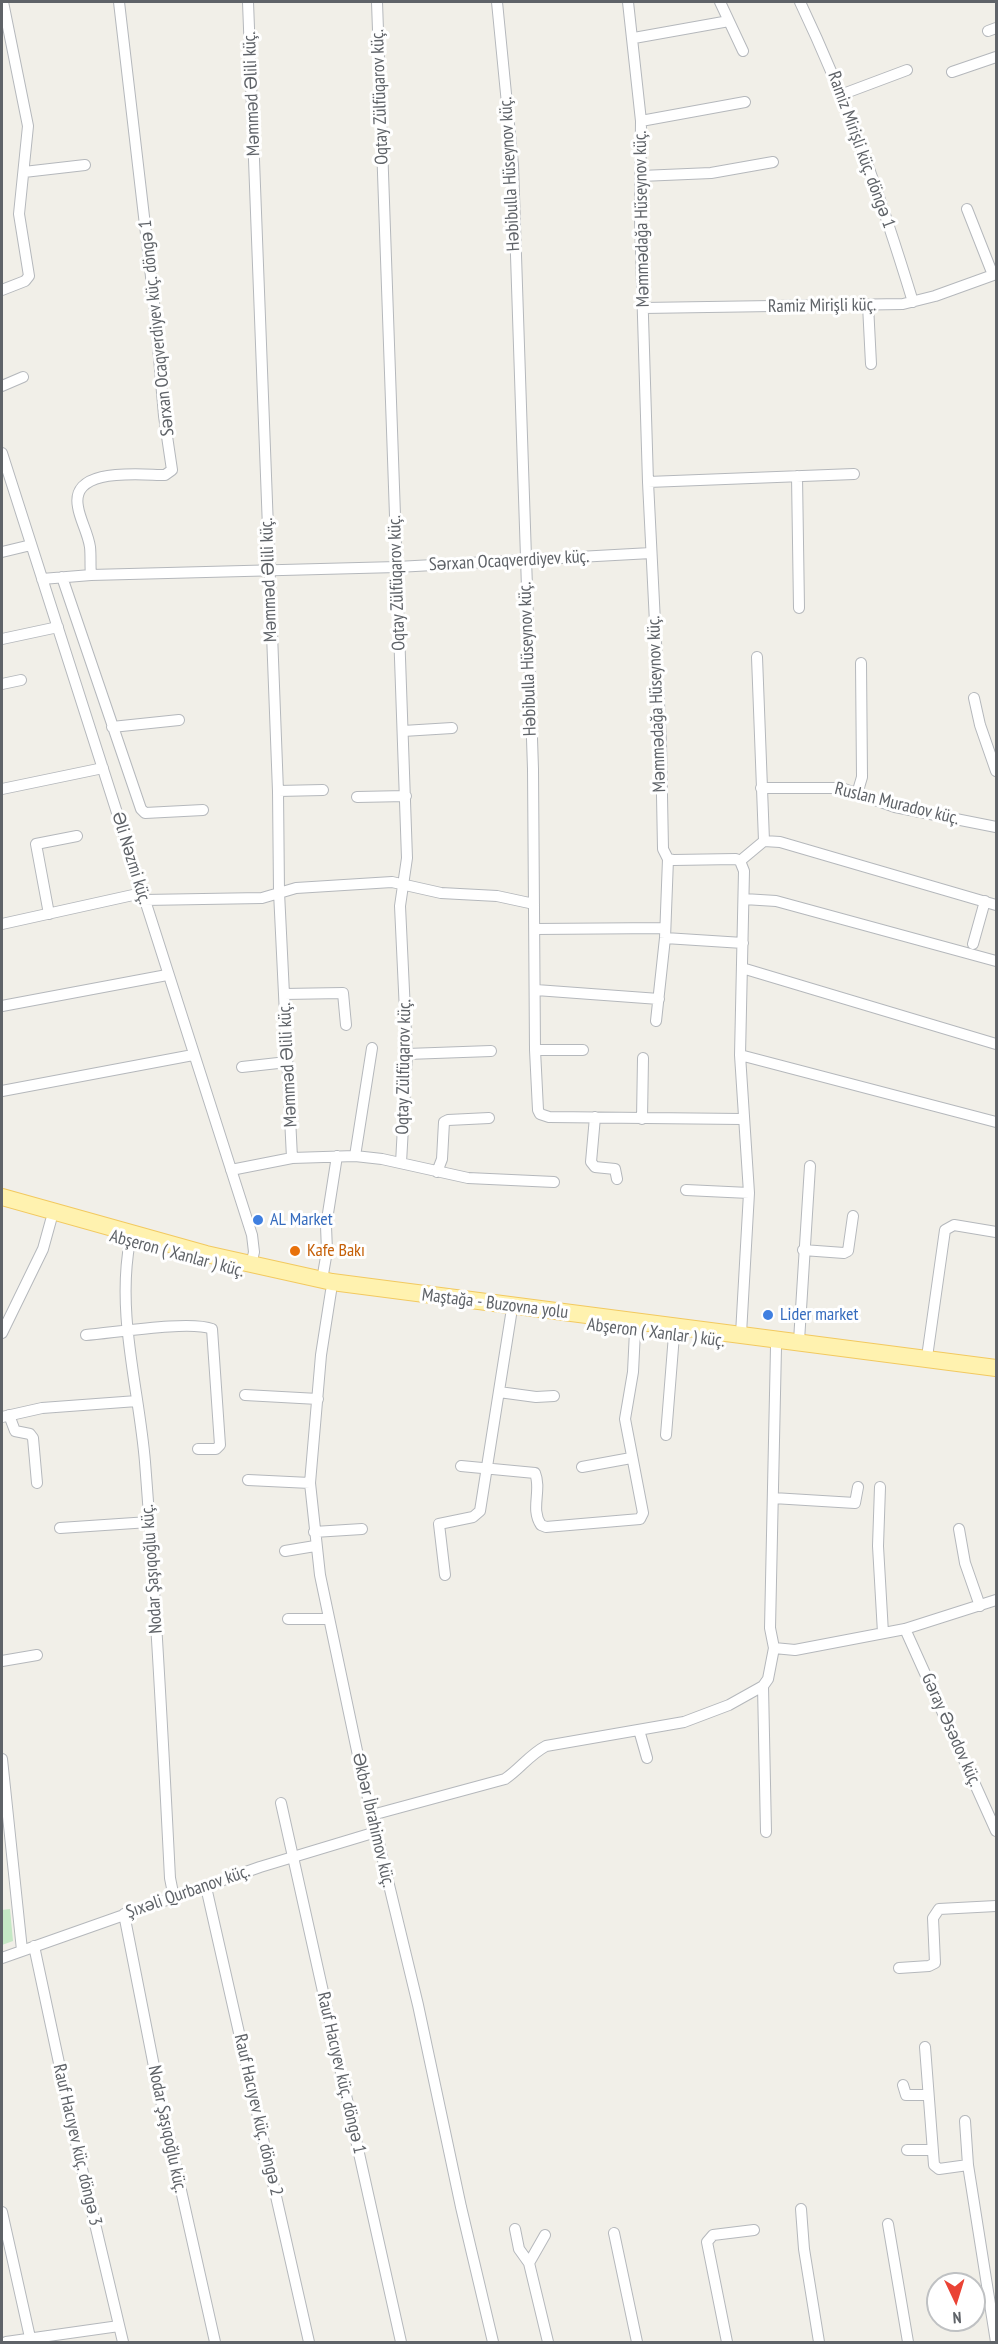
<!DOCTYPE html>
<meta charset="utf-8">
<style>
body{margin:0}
#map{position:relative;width:998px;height:2344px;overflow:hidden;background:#f1efe8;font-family:"PT Sans Narrow",sans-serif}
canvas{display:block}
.frame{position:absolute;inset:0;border:3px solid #5f6368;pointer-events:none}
.north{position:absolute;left:926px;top:2272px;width:60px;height:60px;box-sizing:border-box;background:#fff;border:2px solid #bfc1c3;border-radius:50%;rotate:176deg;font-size:16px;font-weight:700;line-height:24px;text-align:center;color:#5f6368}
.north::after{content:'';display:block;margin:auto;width:21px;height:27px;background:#ea4335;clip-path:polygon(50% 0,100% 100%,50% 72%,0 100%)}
</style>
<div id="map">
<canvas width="998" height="2344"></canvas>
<div class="frame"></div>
<div class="north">N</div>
</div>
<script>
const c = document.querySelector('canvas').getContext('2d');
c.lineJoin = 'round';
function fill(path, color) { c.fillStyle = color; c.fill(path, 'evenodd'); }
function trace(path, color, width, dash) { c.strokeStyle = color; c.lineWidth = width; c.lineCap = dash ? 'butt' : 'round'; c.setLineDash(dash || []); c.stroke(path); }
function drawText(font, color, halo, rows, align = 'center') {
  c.font = font + ' "PT Sans Narrow",sans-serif'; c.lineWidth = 6; c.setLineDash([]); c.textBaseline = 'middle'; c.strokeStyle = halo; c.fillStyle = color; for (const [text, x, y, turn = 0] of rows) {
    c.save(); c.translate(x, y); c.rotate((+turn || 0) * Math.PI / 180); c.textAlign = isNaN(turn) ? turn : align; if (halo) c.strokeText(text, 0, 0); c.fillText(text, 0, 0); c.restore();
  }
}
fill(new Path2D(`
 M 10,1909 L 13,1941 L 2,1945 L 2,1910 Z`), '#c5e8c5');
const street = new Path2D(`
 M 248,2 L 278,791 L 279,892 L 292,1158
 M 377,2 L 407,858 L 400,906 L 407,1054 L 401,1163
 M 497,2 L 513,165 L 533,769 L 535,1050 L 538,1110 L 540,1114 L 549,1117 L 742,1119
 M 628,2 L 641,121 L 640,218 L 648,482 L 661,743 L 663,849 L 668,859 L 673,860 L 736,859 L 740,861 L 744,871 L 740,1055 L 749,1193 L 741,1334
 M 720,2 L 743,51
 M 800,2 C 847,101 881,197 913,302
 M 988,31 L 996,28
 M 634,38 L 729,21
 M 952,72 L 996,57
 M 843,94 L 907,70
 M 641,121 L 745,102
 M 24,172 L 85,165
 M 641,176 L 711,173 L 773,162
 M 967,209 L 993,275
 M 2,290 L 25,281 L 29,276 L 19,214 L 28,126 L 3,2
 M 868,305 L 871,364
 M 643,308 L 903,304 L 935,296 L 996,274
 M 2,386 L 23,377
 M 2,453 L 252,1235 L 254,1252 L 251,1265
 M 797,476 L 799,608
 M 648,482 L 854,474
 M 2,552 L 31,545
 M 91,575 C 90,566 91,556 90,547 C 88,533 80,520 78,507 C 70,466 140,475 165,475 L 172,470 L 164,416 L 155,311 L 119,2
 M 62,577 L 141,809 L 145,813 L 203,810
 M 42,579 L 91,575 L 397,567 L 651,553
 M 2,639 L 58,627
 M 757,657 L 764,841
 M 2,684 L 21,680
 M 974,698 L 980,725 L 996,771
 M 112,727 L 179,720
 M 403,731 L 452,728
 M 761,788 L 841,788 L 895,807 L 996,827
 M 2,789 L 103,768
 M 278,791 L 323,790
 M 857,794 L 862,777 L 861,663
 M 357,797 L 406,796
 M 740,861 L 764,841 L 780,842 L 996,905
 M 744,899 L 776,901 L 996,961
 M 144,900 L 262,898 L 296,888 L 392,882 L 441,893 L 497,896 L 534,904
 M 49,914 L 36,844 L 77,836
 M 2,924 L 142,893
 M 535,929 L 665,928
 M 665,938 L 743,943
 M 973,944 L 985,901
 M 742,968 L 996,1044
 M 536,990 L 659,999
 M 284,994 L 343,993 L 346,1025
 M 2,1006 L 167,975
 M 656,1021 L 665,938 L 668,859
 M 535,1050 L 583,1050
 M 407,1054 L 491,1051
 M 740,1055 L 996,1122
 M 242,1067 L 287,1062
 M 2,1091 L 193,1055
 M 595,1117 L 591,1162 L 595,1167 L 615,1169 L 617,1179
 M 642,1119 L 643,1058
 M 355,1156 L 372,1048
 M 231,1170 L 292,1158 L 355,1156 L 382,1159 L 468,1178 L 554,1182
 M 437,1172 L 442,1159 L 444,1122 L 448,1120 L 489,1118
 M 686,1190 L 749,1193
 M 130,1241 C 116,1314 139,1389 145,1462 C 156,1601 163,1739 170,1878 L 174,1898
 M 803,1250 L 844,1253 L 848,1251 L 853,1216
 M 322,1280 L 327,1251 L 326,1226 L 337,1156
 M 331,1291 L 321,1355 L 310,1483 L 320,1575 L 360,1765 L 418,2005 L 461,2207 L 493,2342
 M 2,1333 L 43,1249 L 51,1220
 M 86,1335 C 113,1333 190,1320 212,1329 L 220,1445 L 216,1449 L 198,1449
 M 799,1341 L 810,1166
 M 927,1357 L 945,1230 L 954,1225 L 996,1232
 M 499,1392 L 536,1397 L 554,1396
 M 245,1395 L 318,1399
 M 9,1415 L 15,1431 L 30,1434 L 33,1438 L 37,1483
 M 2,1417 L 42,1408 L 137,1401
 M 666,1435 L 674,1335
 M 461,1466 L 535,1473 C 542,1490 530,1509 541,1525 L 546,1527 L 640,1519 L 643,1513 L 625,1419 L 633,1372 L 635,1331
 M 582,1467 L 631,1458
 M 248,1480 L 310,1483
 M 880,1487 L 878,1546 L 883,1633
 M 773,1498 L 855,1503 L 858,1487
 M 60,1528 L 149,1522
 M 959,1529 L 965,1563 L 980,1606
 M 314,1532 L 362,1529
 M 285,1551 L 315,1546
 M 445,1575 L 439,1524 L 473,1517 L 480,1511 L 511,1315
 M 288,1619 L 328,1619
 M 905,1629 L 996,1831
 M 774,1648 L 795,1650 L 905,1629 L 996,1600
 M 2,1661 L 37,1655
 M 639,1730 L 647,1758
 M 2,1759 L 22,1950
 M 281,1803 L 401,2342
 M 372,1815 L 505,1779 C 520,1769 529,1755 546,1746 L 684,1722 L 729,1705 L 763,1686
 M 766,1832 L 763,1686 L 768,1679 L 774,1648 L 770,1628 L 776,1347
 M 206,1887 L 309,2342
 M 124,1914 L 159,2092 L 215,2342
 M 34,1946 L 78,2152 L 123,2342
 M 2,1958 L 260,1867 L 376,1832
 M 899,1968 L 929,1966 L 935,1963 L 933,1918 L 939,1909 L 996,1906
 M 925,2047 L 934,2165 L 939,2169 L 968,2165 L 996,2342
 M 903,2085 L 906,2095 L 928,2095
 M 965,2121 L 968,2165
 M 907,2150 L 932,2150
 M 801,2209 L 804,2249 L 819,2342
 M 2,2212 L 31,2342
 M 888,2224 L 908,2342
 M 515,2229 L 519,2249 L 529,2263
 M 614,2233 L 637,2342
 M 545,2235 L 529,2263 L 548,2342
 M 6,2342 L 119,2326
 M 727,2342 L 707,2242 L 713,2235 L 754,2230`);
const primary = new Path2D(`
 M 2,1197 L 206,1254 L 332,1282 L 996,1368`);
trace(street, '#b5b8bc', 12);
trace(primary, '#f2c960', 18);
trace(street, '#fff', 10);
trace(primary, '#fff2af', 16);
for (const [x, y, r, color] of [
 [258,1220,6,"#3f7fe0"],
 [295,1251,6,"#e8710a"],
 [768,1315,6,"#3f7fe0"]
]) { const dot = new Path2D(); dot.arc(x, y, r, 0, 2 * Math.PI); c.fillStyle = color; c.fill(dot); trace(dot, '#fff', 2); }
drawText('18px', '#5f6368', '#fff', [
 ["Məmməd Əlili küç.",252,94,-92],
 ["Oqtay Zülfüqarov küç.",380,97,-92],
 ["Ramiz Mirişli küç. döngə 1",861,150,70],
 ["Həbibulla Hüseynov küç.",510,174,-93],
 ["Məmmədağa Hüseynov küç.",642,219,-91],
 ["Ramiz Mirişli küç.",822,306,-1],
 ["Sərxan Ocaqverdiyev küç. döngə 1",157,328,-96],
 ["Sərxan Ocaqverdiyev küç.",509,561,-3],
 ["Məmməd Əlili küç.",269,580,-92],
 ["Oqtay Zülfüqarov küç.",397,583,-92],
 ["Həbibulla Hüseynov küç.",528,659,-92],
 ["Məmmədağa Hüseynov küç.",657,704,-92],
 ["Ruslan Muradov küç.",897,804,14],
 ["Əli Nəzmi küç.",131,858,73],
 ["Məmməd Əlili küç.",288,1065,-93],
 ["Oqtay Zülfüqarov küç.",404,1067,-89],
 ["Abşeron ( Xanlar ) küç.",177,1254,15],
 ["Maştağa - Buzovna yolu",495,1304,7],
 ["Abşeron ( Xanlar ) küç.",656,1333,7],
 ["Nodar Şaşıqoğlu küç.",152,1569,-94],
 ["Gəray Əsədov küç.",951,1730,66],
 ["Əkbər İbrahimov küç.",373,1820,77],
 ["Şıxəli Qurbanov küç.",188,1892,-19],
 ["Rauf Hacıyev küç. döngə 1",341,2073,77],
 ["Rauf Hacıyev küç. döngə 2",258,2115,77],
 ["Nodar Şaşıqoğlu küç.",167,2129,78],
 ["Rauf Hacıyev küç. döngə 3",77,2145,77]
]);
drawText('18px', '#366cbe', '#fff', [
 ["AL Market",270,1220],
 ["Lider market",780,1315]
], 'left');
drawText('18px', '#c56008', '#fff', [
 ["Kafe Bakı",307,1251]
], 'left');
</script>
